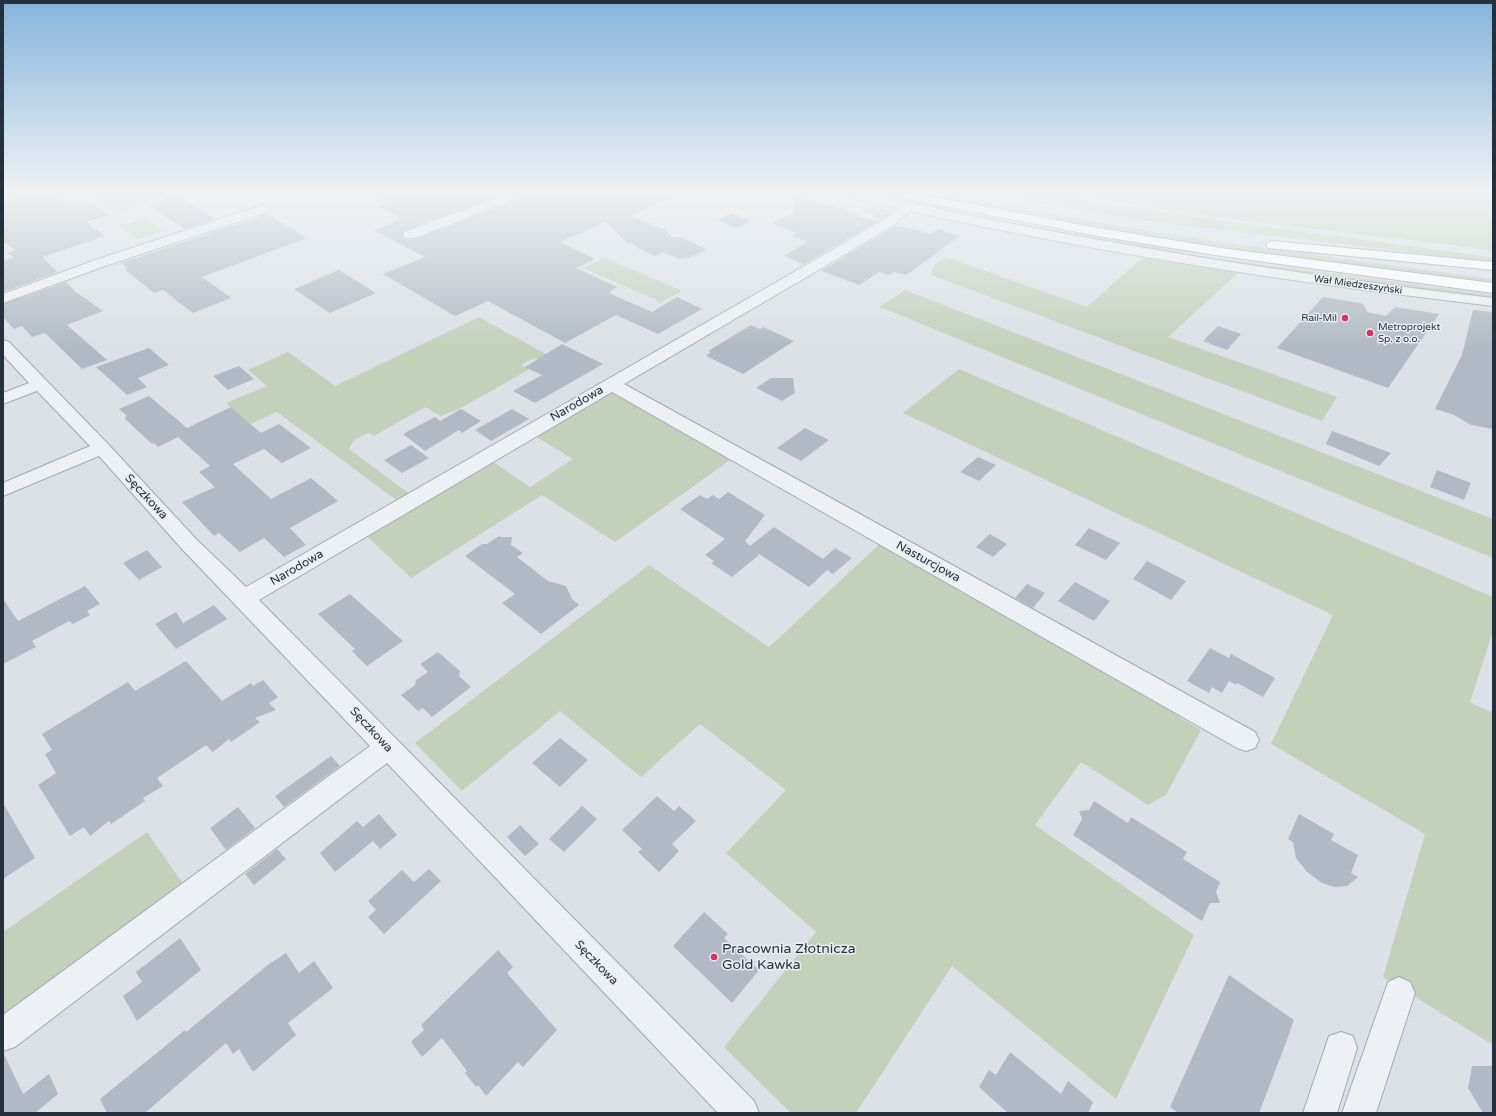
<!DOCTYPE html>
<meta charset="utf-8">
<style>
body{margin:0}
#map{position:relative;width:1496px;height:1116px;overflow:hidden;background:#dbe1e7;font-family:"Varela Round",sans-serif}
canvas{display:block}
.frame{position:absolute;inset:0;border:4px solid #24303d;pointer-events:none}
</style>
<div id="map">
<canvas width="1496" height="1116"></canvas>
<div class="frame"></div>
</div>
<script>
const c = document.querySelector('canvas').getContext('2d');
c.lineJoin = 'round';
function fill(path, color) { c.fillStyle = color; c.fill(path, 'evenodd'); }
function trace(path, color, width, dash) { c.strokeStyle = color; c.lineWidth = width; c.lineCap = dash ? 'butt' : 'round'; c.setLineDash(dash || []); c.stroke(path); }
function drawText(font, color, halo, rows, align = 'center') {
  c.font = font + ' "Varela Round",sans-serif'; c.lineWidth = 3; c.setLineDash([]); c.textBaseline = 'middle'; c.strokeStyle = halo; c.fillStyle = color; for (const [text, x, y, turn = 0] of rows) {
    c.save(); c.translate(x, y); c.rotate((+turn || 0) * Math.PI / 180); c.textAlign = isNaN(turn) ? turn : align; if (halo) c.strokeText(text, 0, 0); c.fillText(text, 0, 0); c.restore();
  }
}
fill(new Path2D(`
 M 105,193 L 163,193 L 167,196 L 115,214 L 90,198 Z
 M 912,193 L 927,193 L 1204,240 L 1493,279 L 1493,283 L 1177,241 Z
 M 998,193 L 1041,193 L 1231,222 L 1475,255 L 1493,258 L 1493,262 L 1130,219 L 1036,203 Z
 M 1058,193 L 1493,193 L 1493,250 L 1231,219 Z
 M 873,205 L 885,208 L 892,212 L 892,215 L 881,220 L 876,219 L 873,214 L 862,212 Z
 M 145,218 L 163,231 L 138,239 L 118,226 Z
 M 1030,227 L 1062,231 L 1204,253 L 1164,252 Z
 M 946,257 L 1087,307 L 1142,258 L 1238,273 L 1168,337 L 1337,397 L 1322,421 L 931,275 L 934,265 Z
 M 605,258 L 682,291 L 661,302 L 583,268 Z
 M 1193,259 L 1230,260 L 1493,295 L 1493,299 Z
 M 905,290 L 1493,519 L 1493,558 L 880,307 Z
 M 479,317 L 551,357 L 544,361 C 535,357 529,359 521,365 L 530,369 L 461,408 L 441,416 L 425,407 L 374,436 L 368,433 L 354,440 L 349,449 L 411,495 L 399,502 L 277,412 L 251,424 L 226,403 L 267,386 L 248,370 L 288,352 L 335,386 Z
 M 959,369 L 1493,597 L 1493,631 L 1470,702 L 1493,713 L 1493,1045 L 1383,977 L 1425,834 L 1271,744 L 1333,615 L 903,413 Z
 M 611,389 L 733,458 L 615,542 L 542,495 L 411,578 L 368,537 L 367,535 L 492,461 L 530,487 L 573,459 L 533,435 Z
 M 883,541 L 1180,710 L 1179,717 L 1201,730 L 1166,795 L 1148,805 L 1081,762 L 1035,825 L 1194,935 L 1116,1099 L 952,966 L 856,1113 L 791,1113 L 724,1047 L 816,932 L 726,853 L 786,790 L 700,724 L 641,777 L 560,711 L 462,791 L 415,743 L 649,565 L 769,647 Z
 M 147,832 L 186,888 L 3,1023 L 3,932 Z`), '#c3d1bb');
fill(new Path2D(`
 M 732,213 L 751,220 L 751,221 L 736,228 L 717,220 Z`), '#92b3ca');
fill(new Path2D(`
 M 29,193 L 52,193 L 70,206 L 88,200 L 109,215 L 86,222 L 105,236 L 42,257 L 57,272 L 3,292 L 3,261 L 14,257 L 7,253 L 15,250 L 3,241 L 3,201 Z
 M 373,193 L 504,193 L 404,231 L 402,236 L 405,240 L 416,239 L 524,197 L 526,193 L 681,193 L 630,216 L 664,229 L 672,237 L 679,237 L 707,249 L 689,258 L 679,259 L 663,252 L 655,256 L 638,248 L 631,242 L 628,244 L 606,222 L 560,242 L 595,259 L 576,268 L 617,287 L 609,293 L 652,312 L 677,297 L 702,309 L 658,334 L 616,315 L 565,343 L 488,301 L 455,316 L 383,274 L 425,257 L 374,230 L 402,218 L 378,207 L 389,203 Z
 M 177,195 L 215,219 L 185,229 L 148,205 Z
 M 794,196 L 847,210 L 846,211 L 877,222 L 804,264 L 784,256 L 807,242 L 792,236 L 797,233 L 772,223 L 794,213 Z
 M 267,214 L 307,238 L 202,277 L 231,298 L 193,313 L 163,290 L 154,293 L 124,269 L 128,268 L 121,263 Z
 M 903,226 L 930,234 L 939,229 L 960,236 L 906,275 L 894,272 L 888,275 L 879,272 L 859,285 L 821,271 L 894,227 Z
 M 339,270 L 376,293 L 330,313 L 294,289 Z
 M 66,282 L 76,292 L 103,311 L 67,325 L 107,360 L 82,369 L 45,333 L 32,337 L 22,326 L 14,329 L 3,317 L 3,304 Z
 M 1323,297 L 1360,303 L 1363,304 L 1367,312 L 1386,316 L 1395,307 L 1439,314 L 1388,388 L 1277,348 Z
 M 1473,310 L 1493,312 L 1493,429 L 1471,425 L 1452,414 L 1435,409 L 1462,355 Z
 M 751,325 L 760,329 L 763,327 L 794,341 L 743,374 L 706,356 L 711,352 L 708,351 Z
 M 1218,326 L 1241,334 L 1227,350 L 1203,341 Z
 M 562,344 L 603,364 L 535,403 L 513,391 L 542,375 L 525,367 Z
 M 149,348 L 169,365 L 138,378 L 147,387 L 127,395 L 96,367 Z
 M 239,366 L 254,379 L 228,390 L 213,376 Z
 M 771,378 L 793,378 L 795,393 L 782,401 L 756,388 Z
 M 149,396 L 187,428 L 231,407 L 261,433 L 279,424 L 311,448 L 282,463 L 264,449 L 233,464 L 271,499 L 311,478 L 338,501 L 290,528 L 306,545 L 284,557 L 264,538 L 240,552 L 219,533 L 214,536 L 182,502 L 215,487 L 199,472 L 210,466 L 178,437 L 158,447 L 154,443 L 152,444 L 124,418 L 127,416 L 119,409 Z
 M 461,409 L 481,421 L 462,433 L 459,430 L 425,451 L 403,434 L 435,417 L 440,421 Z
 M 512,409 L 529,419 L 491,441 L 475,430 Z
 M 805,428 L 829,440 L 801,461 L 777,448 Z
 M 1332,431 L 1391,453 L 1379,466 L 1326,444 Z
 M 411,445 L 429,458 L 402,473 L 384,460 Z
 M 978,457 L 996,465 L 979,481 L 960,472 Z
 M 1437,470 L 1471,483 L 1464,500 L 1430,487 Z
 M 728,492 L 765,515 L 745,541 L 750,546 L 774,527 L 823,559 L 835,548 L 852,558 L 833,574 L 827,570 L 809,587 L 756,552 L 759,555 L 732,577 L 711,563 L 714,561 L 705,555 L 725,539 L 680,509 L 700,495 L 707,499 L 713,495 L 719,499 Z
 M 1089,528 L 1120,543 L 1106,560 L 1075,545 Z
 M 990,534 L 1007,544 L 993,557 L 976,547 Z
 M 499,536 L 501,537 L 512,537 L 511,545 L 523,553 L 517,557 L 548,581 L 566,586 L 572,599 L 579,605 L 541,634 L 502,603 L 515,594 L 465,556 L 482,544 L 487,544 Z
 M 147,550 L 162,567 L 139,580 L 123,563 Z
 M 1147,561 L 1186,581 L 1171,600 L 1133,579 Z
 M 1075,582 L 1110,601 L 1094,621 L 1058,601 Z
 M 1027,584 L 1045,593 L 1033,608 L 1015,598 Z
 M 85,586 L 100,604 L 87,611 L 90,615 L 73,624 L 69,621 L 32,641 L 36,647 L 3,664 L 3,599 L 18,621 Z
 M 350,594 L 403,641 L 367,666 L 352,651 L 355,649 L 318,614 Z
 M 214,605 L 227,619 L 176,649 L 155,624 L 176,612 L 183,623 Z
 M 1210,648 L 1229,658 L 1231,654 L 1275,678 L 1263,697 L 1237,683 L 1236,685 L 1229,681 L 1222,693 L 1212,687 L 1209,693 L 1187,681 Z
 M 438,652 L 460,671 L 459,676 L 471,687 L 432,717 L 423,708 L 418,711 L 401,695 L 415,685 L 416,680 L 428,672 L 420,664 Z
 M 186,661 L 222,701 L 251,683 L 253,686 L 263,680 L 278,697 L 269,703 L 276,710 L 255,718 L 260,722 L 231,742 L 229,739 L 213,752 L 206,745 L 169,770 L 157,778 L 163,786 L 143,798 L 145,801 L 111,824 L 109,821 L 90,836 L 84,827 L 70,836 L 38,785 L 56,773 L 45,754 L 52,750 L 42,734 L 128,682 L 135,691 Z
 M 560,738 L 588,760 L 560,787 L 532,763 Z
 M 331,756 L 340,766 L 284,807 L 275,796 Z
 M 657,796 L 674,811 L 679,806 L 696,821 L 672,844 L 679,851 L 659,872 L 638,852 L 642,849 L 622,830 Z
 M 1094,801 L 1128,823 L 1131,817 L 1187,852 L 1183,859 L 1220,882 L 1216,892 L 1220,903 L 1210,903 L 1202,921 L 1073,835 L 1082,819 L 1079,811 L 1089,810 Z
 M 3,803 L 35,858 L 3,879 Z
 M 582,806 L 597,819 L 564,852 L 549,839 Z
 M 238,807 L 255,828 L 226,850 L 210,828 Z
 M 379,814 L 397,835 L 380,849 L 373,841 L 335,872 L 320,853 L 357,821 L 363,827 Z
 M 1299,814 L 1334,834 L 1331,840 L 1358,855 L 1351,873 L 1358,877 L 1347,886 L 1334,887 L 1322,883 L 1307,872 L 1296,858 L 1293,842 L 1288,839 Z
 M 520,825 L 539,844 L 525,856 L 507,837 Z
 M 277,849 L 286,859 L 254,885 L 245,874 Z
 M 429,869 L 441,881 L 384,934 L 368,917 L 376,910 L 368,901 L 402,870 L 414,882 Z
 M 704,912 L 728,934 L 724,938 L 759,970 L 732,1003 L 673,946 Z
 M 180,938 L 201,970 L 137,1021 L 123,996 L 142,982 L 136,972 Z
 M 498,950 L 513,967 L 507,973 L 557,1030 L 523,1067 L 518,1062 L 486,1096 L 478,1085 L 476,1087 L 465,1073 L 467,1071 L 442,1038 L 422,1057 L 411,1042 L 424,1030 L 421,1025 Z
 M 286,953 L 299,973 L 314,961 L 333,988 L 288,1023 L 296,1035 L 253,1072 L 239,1049 L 233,1054 L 226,1043 L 145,1113 L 107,1113 L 100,1099 L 185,1030 L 186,1032 L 269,964 Z
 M 1229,975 L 1294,1020 L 1287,1040 L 1259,1113 L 1178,1113 L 1170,1107 Z
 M 3,1052 L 23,1094 L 49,1074 L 58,1094 L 35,1113 L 3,1113 Z
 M 1010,1052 L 1061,1094 L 1068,1081 L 1093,1102 L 1088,1113 L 1008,1113 L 979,1087 L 989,1070 L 996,1075 Z
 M 1472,1066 L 1493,1066 L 1493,1113 L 1483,1113 L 1468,1088 Z`), '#b1bac4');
const minor = new Path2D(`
 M 508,193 L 525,193 L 523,196 L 415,238 L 405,238 L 403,235 L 405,232 Z
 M 841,193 L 864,193 C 1072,239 1281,273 1493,298 L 1493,306 C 1297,283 1102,254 910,211 L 894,225 L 851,251 L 624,384 L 1255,732 L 1259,740 L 1255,748 L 1246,751 L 1237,748 L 612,392 L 259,600 L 754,1101 L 759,1113 L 718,1113 L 387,763 L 15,1047 L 3,1051 L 3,1015 L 370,746 L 182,549 L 99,456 L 3,496 L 3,483 L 90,446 L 37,391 L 3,404 L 3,393 L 29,383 L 3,355 L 3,340 L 9,342 L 108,444 L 196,539 L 246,587 L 841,245 L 884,219 L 898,208 L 843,196 Z
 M 263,205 L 267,206 L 269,209 L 267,212 L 105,266 L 3,303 L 3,294 L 95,260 Z
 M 1399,977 L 1410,982 L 1415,993 L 1376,1113 L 1342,1113 L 1388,982 Z
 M 1341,1032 L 1353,1036 L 1357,1048 L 1337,1113 L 1303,1113 L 1329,1036 Z`);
const major = new Path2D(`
 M 889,193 L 915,193 L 1098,228 L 1221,248 L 1493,283 L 1493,293 L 1221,256 L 1098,236 L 895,197 Z
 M 1273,241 L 1493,262 L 1493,270 L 1268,248 L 1266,245 L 1268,242 Z`);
trace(minor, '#a0a8b1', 2);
trace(major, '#99a6b3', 2);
fill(minor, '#edf1f5');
fill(major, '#fff');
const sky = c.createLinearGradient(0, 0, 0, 349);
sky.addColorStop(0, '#85b4dc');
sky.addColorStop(0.55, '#eff2f4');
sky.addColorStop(1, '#eff2f400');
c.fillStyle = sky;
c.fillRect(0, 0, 1496, 349);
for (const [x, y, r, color] of [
 [1345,318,4,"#d8335c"],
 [1370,333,4,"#d8335c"],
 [714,957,4,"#d8335c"]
]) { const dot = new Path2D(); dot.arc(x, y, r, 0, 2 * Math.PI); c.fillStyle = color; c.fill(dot); trace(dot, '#eaeff4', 1.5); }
drawText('10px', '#24303d', '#eaeff4', [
 ["Wał Miedzeszyński",1358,285,8]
]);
drawText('10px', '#24303d', '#eaeff4', [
 ["Rail-Mil",1337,318],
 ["Metroprojekt",1378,327,"left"],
 ["Sp. z o.o.",1378,339,"left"]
], 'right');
drawText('12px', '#24303d', '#eaeff4', [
 ["Narodowa",577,404,-30],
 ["Sęczkowa",146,497,47],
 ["Nasturcjowa",928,562,29],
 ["Narodowa",297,568,-30],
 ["Sęczkowa",371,730,47],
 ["Sęczkowa",596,963,46]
]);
drawText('14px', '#24303d', '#eaeff4', [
 ["Pracownia Złotnicza",722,949],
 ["Gold Kawka",722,965]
], 'left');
</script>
